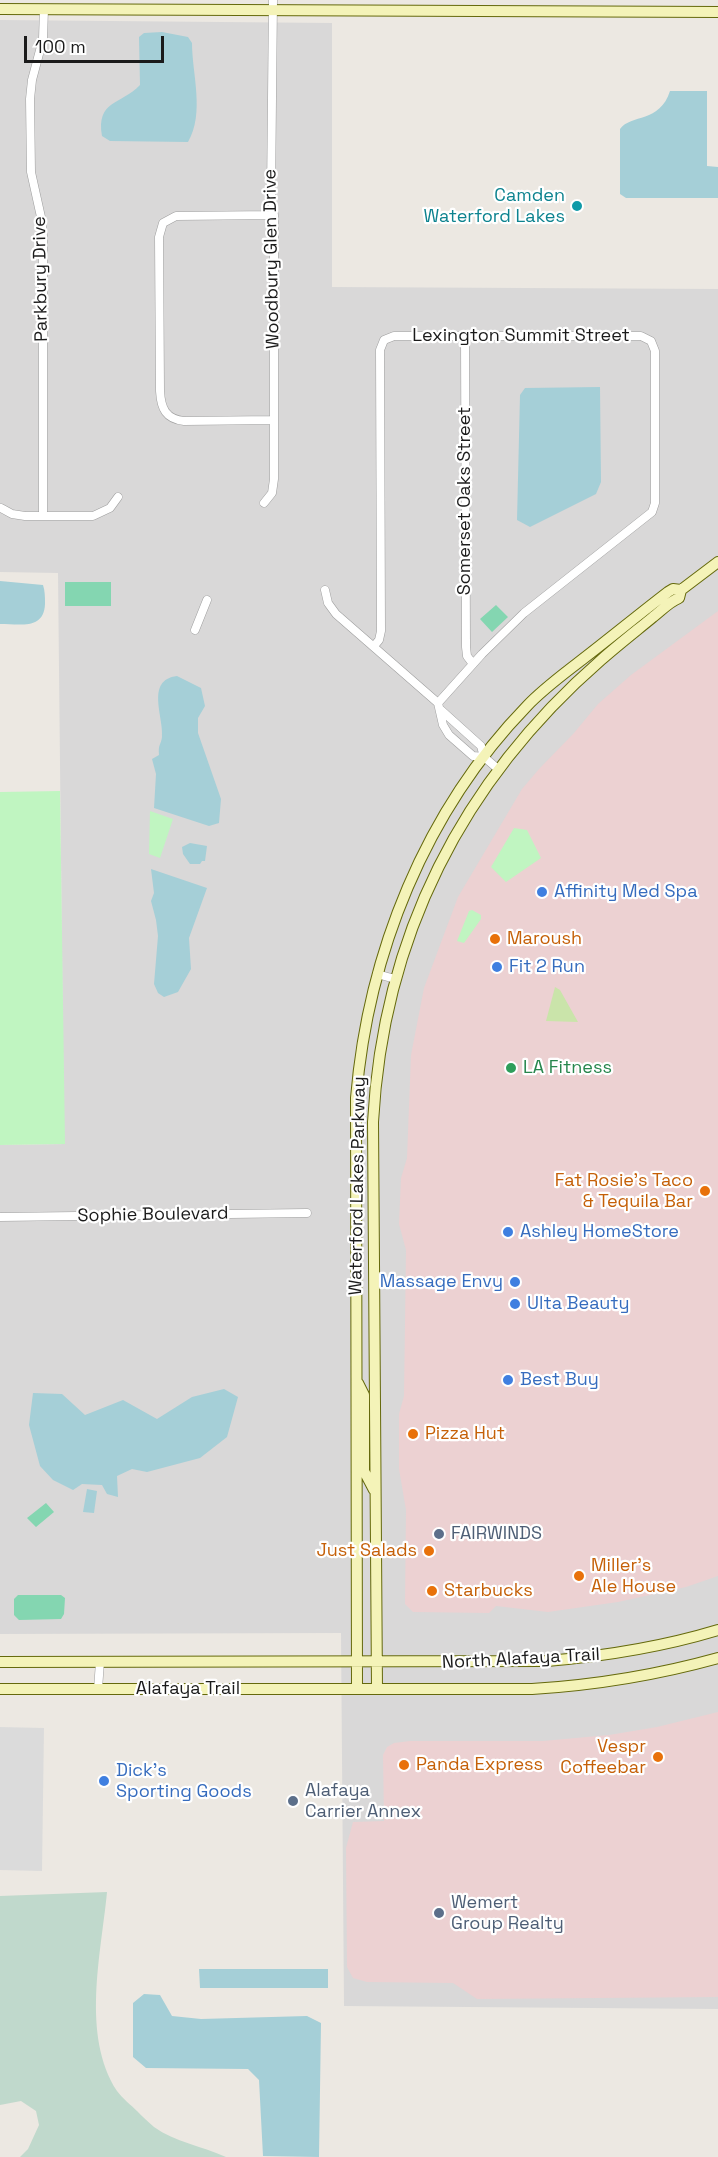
<!DOCTYPE html>
<style>
body{margin:0}
#map{position:relative;width:718px;height:2157px;overflow:hidden;background:#ece8e2;font-family:"Space Grotesk",sans-serif}
canvas{display:block}
.scale{position:absolute;left:24px;top:36px;width:140px;height:27px;box-sizing:border-box;border:3px solid #1b1b1b;border-top:0;padding-left:8px;font-size:18px;line-height:21px;white-space:nowrap;color:#1b1b1b;-webkit-text-stroke:4px #fff;paint-order:stroke}
</style>
<div id="map">
<canvas width="718" height="2157"></canvas>
<div class="scale">100 m</div>
</div>
<script>
const c = document.querySelector('canvas').getContext('2d');
c.lineJoin = 'round';
function fill(path, color) { c.fillStyle = color; c.fill(path, 'evenodd'); }
function trace(path, color, width, dash) { c.strokeStyle = color; c.lineWidth = width; c.lineCap = dash ? 'butt' : 'round'; c.setLineDash(dash || []); c.stroke(path); }
function drawText(font, color, halo, rows, align = 'center') {
  c.font = font + ' "Space Grotesk",sans-serif'; c.lineWidth = 4.5; c.setLineDash([]); c.textBaseline = 'middle'; c.strokeStyle = halo; c.fillStyle = color; for (const [text, x, y, turn = 0] of rows) {
    c.save(); c.translate(x, y); c.rotate((+turn || 0) * Math.PI / 180); c.textAlign = isNaN(turn) ? turn : align; if (halo) c.strokeText(text, 0, 0); c.fillText(text, 0, 0); c.restore();
  }
}
fill(new Path2D(`
 M 0,20 L 332,23 L 332,287 L 718,289 L 718,2009 L 344,2006 L 341,1633 L 0,1634 L 0,1145 L 64,1144 L 58,573 L 0,572 Z`), '#d9d8d8');
fill(new Path2D(`
 M 718,611 L 718,1576 L 686,1587 L 618,1602 L 548,1612 L 496,1606 L 489,1613 L 413,1612 L 405,1604 L 406,1510 L 399,1469 L 399,1414 L 404,1396 L 406,1250 L 399,1224 L 401,1178 L 407,1158 L 411,1055 L 424,988 L 458,897 L 522,789 L 539,769 L 574,733 L 598,704 L 631,675 Z
 M 718,1712 L 718,1997 L 477,1999 L 453,1983 L 367,1982 L 353,1978 L 347,1967 L 346,1848 L 353,1822 L 384,1821 L 383,1755 L 387,1747 L 394,1743 L 410,1741 L 543,1741 L 609,1735 L 657,1727 Z`), '#ecd1d2');
fill(new Path2D(`
 M 555,987 L 560,990 L 578,1022 L 546,1021 Z`), '#cae4aa');
fill(new Path2D(`
 M 107,1892 C 101,1955 81,2035 117,2091 C 122,2098 131,2105 137,2111 C 142,2116 148,2122 154,2127 C 175,2142 202,2146 226,2157 L 20,2157 L 28,2149 L 39,2125 L 36,2111 L 21,2101 L 0,2105 L 0,1896 Z`), '#c0d9cc');
fill(new Path2D(`
 M 60,791 L 65,1144 L 0,1145 L 0,792 Z
 M 150,811 L 173,819 L 160,858 L 149,854 Z
 M 514,828 L 527,830 L 541,858 L 506,882 L 491,867 Z
 M 472,910 L 481,915 L 481,919 L 464,943 L 457,941 L 469,911 Z`), '#c0f5c1');
fill(new Path2D(`
 M 65,582 L 111,582 L 111,606 L 65,606 Z
 M 496,605 L 508,617 L 492,632 L 480,619 Z
 M 46,1503 L 54,1512 L 36,1527 L 27,1518 Z
 M 18,1595 L 61,1595 L 65,1598 L 64,1614 L 61,1619 L 19,1620 L 14,1615 L 14,1599 Z`), '#84d6b1');
fill(new Path2D(`
 M 0,1727 L 44,1728 L 42,1871 L 0,1870 Z`), '#dbdbdb');
fill(new Path2D(`
 M 162,32 L 188,37 L 192,43 C 192,74 205,113 188,142 L 110,141 L 102,136 C 96,100 121,105 140,85 L 139,37 L 144,33 Z
 M 670,91 L 707,91 L 707,166 L 718,167 L 718,198 L 626,198 L 620,194 L 620,129 C 631,114 660,123 670,91 Z
 M 600,387 L 601,482 L 596,494 L 530,527 L 517,520 L 520,395 L 525,388 Z
 M 0,581 L 43,585 C 45,591 45,597 45,604 C 44,630 20,624 0,624 Z
 M 177,676 L 201,688 L 205,706 L 198,718 L 198,733 L 221,799 L 219,823 L 209,826 L 154,808 L 156,774 L 152,759 L 159,755 C 158,744 161,745 162,737 C 164,717 145,680 177,676 Z
 M 190,843 L 207,846 L 205,861 L 202,861 L 200,864 L 190,864 L 183,854 L 182,847 Z
 M 151,869 L 207,888 L 189,938 L 191,969 L 178,992 L 164,997 L 158,993 L 154,984 L 158,936 L 156,920 L 151,901 L 154,893 Z
 M 224,1389 L 238,1397 L 227,1437 L 200,1458 L 147,1472 L 132,1469 L 117,1476 L 118,1497 L 107,1494 L 102,1485 L 82,1484 L 73,1490 L 53,1480 L 40,1466 L 29,1425 L 33,1393 L 62,1394 L 85,1415 L 123,1400 L 157,1419 L 192,1397 Z
 M 87,1489 L 97,1491 L 94,1513 L 83,1512 Z
 M 199,1969 L 328,1969 L 328,1988 L 200,1988 Z
 M 144,1994 L 160,1995 L 172,2016 L 201,2019 L 307,2016 L 321,2023 L 319,2157 L 263,2156 L 259,2080 L 248,2069 L 146,2068 L 133,2057 L 133,2003 Z`), '#a5cfd7');
const street = new Path2D(`
 M 274,215 L 176,216 L 163,223 L 159,237 L 160,391 C 161,409 166,419 184,421 L 274,420
 M 465,335 L 466,647 L 467,656 L 473,664
 M 264,503 L 272,493 L 274,479 L 274,215 L 271,196 L 273,0
 M 1,508 L 12,514 L 25,516 L 93,516 L 110,508 L 118,497
 M 43,516 L 43,236 L 41,217 L 31,172 L 30,99 L 32,80 L 43,39 L 44,9
 M 325,590 L 328,603 L 336,614 L 438,703 L 443,725 L 449,735 L 473,756 L 484,757 L 498,769
 M 195,630 L 207,600
 M 374,646 L 379,640 L 381,631 L 380,350 L 384,340 L 394,336 L 641,336 L 651,341 L 655,351 L 655,503 L 652,512 L 524,613 L 482,654 L 438,703
 M 441,710 L 481,746 L 484,757
 M 377,974 L 395,979
 M 0,1217 L 307,1213
 M 98,1689 L 100,1662`);
const secondary = new Path2D(`
 M 0,9 L 718,12
 M 358,1383 L 364,1395 L 364,1471 L 374,1490
 M 0,1662 L 547,1661 C 606,1656 662,1647 718,1630
 M 0,1689 L 532,1689 C 596,1685 657,1675 718,1658
 M 357,1689 L 356,1098 C 368,954 425,811 527,706 C 542,690 561,676 579,662 C 609,639 638,615 668,592 L 673,589 L 681,590
 M 377,1689 L 373,1122 C 383,937 462,781 601,660 C 618,645 636,631 653,617 C 662,610 669,602 679,598 L 681,590 L 718,562`);
trace(street, '#9f9f9f', 9);
trace(secondary, '#65690c', 12);
trace(street, '#fff', 8);
trace(secondary, '#f4f3b8', 10);
for (const [x, y, r, color] of [
 [577,206,6,"#0f9aa8"],
 [542,892,6,"#3f7fe0"],
 [495,939,6,"#e8710a"],
 [497,967,6,"#3f7fe0"],
 [511,1068,6,"#2e9e5b"],
 [705,1191,6,"#e8710a"],
 [508,1232,6,"#3f7fe0"],
 [515,1282,6,"#3f7fe0"],
 [515,1304,6,"#3f7fe0"],
 [508,1380,6,"#3f7fe0"],
 [413,1434,6,"#e8710a"],
 [439,1534,6,"#5c6f8a"],
 [429,1551,6,"#e8710a"],
 [579,1576,6,"#e8710a"],
 [432,1591,6,"#e8710a"],
 [658,1757,6,"#e8710a"],
 [404,1765,6,"#e8710a"],
 [104,1781,6,"#3f7fe0"],
 [293,1801,6,"#5c6f8a"],
 [439,1913,6,"#5c6f8a"]
]) { const dot = new Path2D(); dot.arc(x, y, r, 0, 2 * Math.PI); c.fillStyle = color; c.fill(dot); trace(dot, '#fff', 2); }
drawText('18px', '#0d838f', '#fff', [
 ["Camden",565,196],
 ["Waterford Lakes",565,217]
], 'right');
drawText('18px', '#1b1b1b', '#fff', [
 ["Woodbury Glen Drive",272,259,-91],
 ["Parkbury Drive",41,279,-91],
 ["Lexington Summit Street",521,336],
 ["Somerset Oaks Street",465,501,-90],
 ["Waterford Lakes Parkway",358,1186,-89],
 ["Sophie Boulevard",153,1215,-1],
 ["North Alafaya Trail",521,1659,-3],
 ["Alafaya Trail",188,1689]
]);
drawText('18px', '#366cbe', '#fff', [
 ["Affinity Med Spa",554,892],
 ["Fit 2 Run",509,967],
 ["Ashley HomeStore",520,1232],
 ["Massage Envy",503,1282,"right"],
 ["Ulta Beauty",527,1304],
 ["Best Buy",520,1380],
 ["Dick's",116,1771],
 ["Sporting Goods",116,1792]
], 'left');
drawText('18px', '#c56008', '#fff', [
 ["Maroush",507,939],
 ["Fat Rosie's Taco",693,1181,"right"],
 ["& Tequila Bar",693,1202,"right"],
 ["Pizza Hut",425,1434],
 ["Just Salads",417,1551,"right"],
 ["Miller's",591,1566],
 ["Ale House",591,1587],
 ["Starbucks",444,1591],
 ["Vespr",646,1747,"right"],
 ["Coffeebar",646,1768,"right"],
 ["Panda Express",416,1765]
], 'left');
drawText('18px', '#27864d', '#fff', [
 ["LA Fitness",523,1068]
], 'left');
drawText('18px', '#4e5e75', '#fff', [
 ["FAIRWINDS",451,1534],
 ["Alafaya",305,1791],
 ["Carrier Annex",305,1812],
 ["Wemert",451,1903],
 ["Group Realty",451,1924]
], 'left');
</script>
